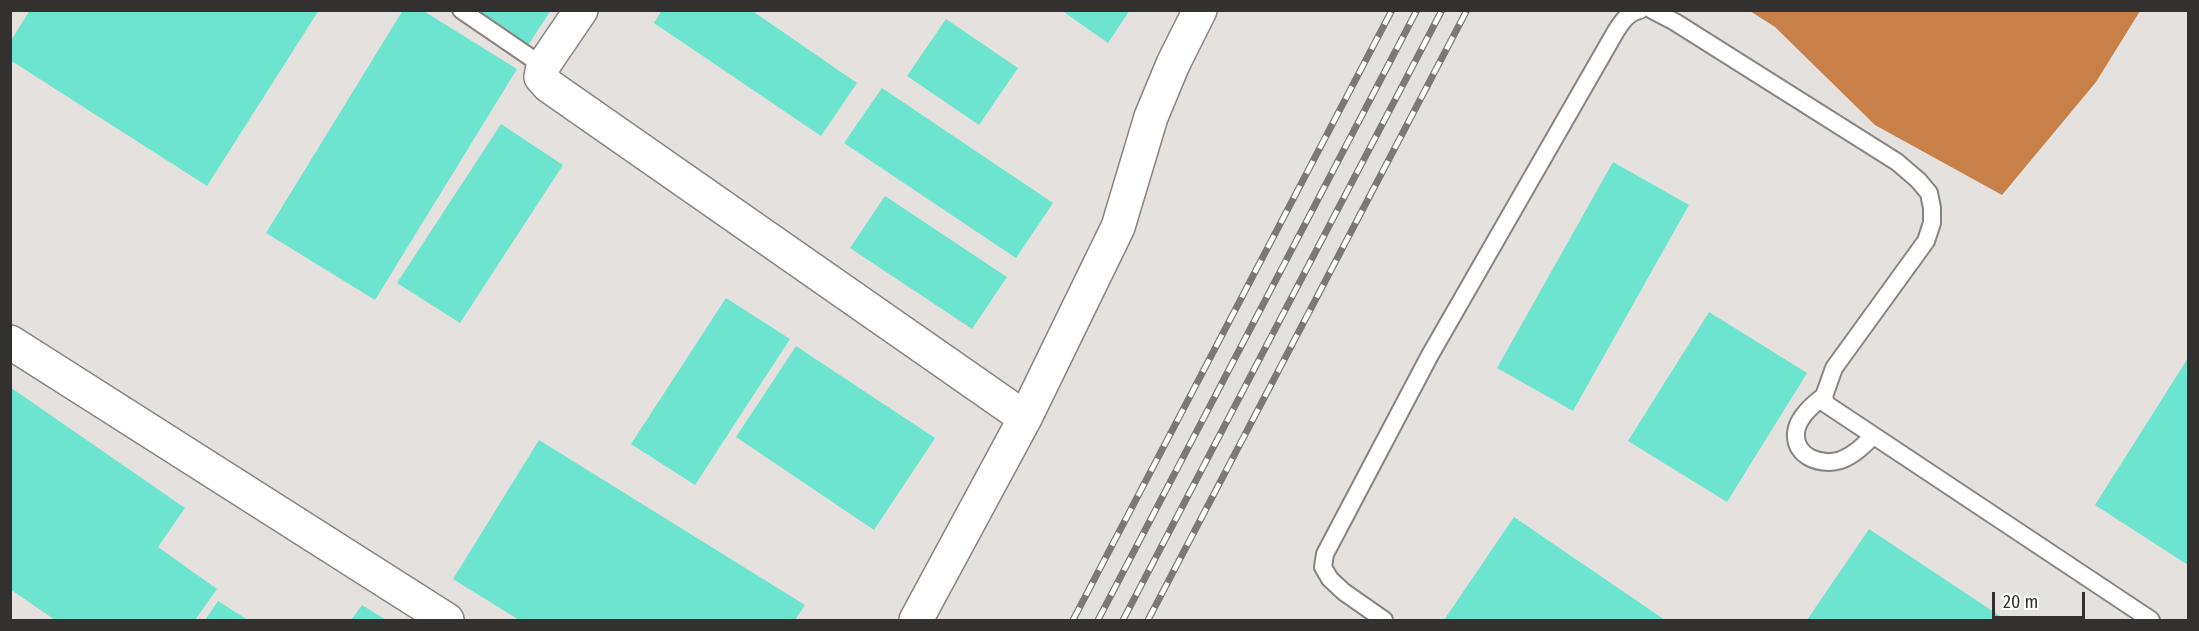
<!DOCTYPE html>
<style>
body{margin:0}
#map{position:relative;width:2199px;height:631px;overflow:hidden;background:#e5e1de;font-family:"Fira Sans Condensed",sans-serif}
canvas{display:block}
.frame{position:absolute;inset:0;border:12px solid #333130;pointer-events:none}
.scale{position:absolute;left:1992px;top:592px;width:93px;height:27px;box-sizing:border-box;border:3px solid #333130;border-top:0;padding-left:8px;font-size:18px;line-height:21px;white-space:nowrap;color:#333130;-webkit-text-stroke:4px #fff;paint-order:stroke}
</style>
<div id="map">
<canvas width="2199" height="631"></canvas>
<div class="frame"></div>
<div class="scale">20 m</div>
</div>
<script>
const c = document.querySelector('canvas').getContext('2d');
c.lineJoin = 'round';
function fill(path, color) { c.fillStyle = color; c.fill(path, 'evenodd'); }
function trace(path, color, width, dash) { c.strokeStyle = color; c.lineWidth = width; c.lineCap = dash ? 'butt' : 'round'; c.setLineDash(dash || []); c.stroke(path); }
fill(new Path2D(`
 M 1750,11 L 2140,11 L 2096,82 L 2002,195 L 1875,125 L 1775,27 Z`), '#c88049');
fill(new Path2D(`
 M 30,10 L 319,10 L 207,186 L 10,60 L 10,42 Z
 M 403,10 L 422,10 L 517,69 L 375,300 L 266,233 Z
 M 472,10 L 551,10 L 527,47 Z
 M 662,10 L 751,10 L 857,83 L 821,136 L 654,23 Z
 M 1061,10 L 1130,10 L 1108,43 Z
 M 946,19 L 1018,68 L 979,125 L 907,76 Z
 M 882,88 L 1053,203 L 1016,258 L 844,143 Z
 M 501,124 L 563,165 L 460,323 L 397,283 Z
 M 1613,162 L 1689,205 L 1573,411 L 1497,368 Z
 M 885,196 L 1007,277 L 972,329 L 850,248 Z
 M 726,298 L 790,339 L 695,485 L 631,444 Z
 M 1709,312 L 1807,373 L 1727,502 L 1628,441 Z
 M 796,346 L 935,438 L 874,530 L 736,437 Z
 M 2188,358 L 2188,565 L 2095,505 Z
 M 10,387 L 185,508 L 158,547 L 217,589 L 195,620 L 55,620 L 10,589 Z
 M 539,440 L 805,605 L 795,620 L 519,620 L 453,579 Z
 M 1514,517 L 1665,620 L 1444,620 Z
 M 1869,529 L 2006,620 L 1807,620 Z
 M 218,601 L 248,620 L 205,620 Z
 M 362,605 L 386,620 L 351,620 Z`), '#6de5ce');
const service = new Path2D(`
 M 461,10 L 543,66
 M 1652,10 L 1675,22 L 1897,162 L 1918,180 L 1929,193 L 1932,208 L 1932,223 L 1926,241 L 1834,368 L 1824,396 L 1826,404 L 2151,620
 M 1824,396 C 1812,405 1797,418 1796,433 C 1794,458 1823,466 1841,460 C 1854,455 1863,446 1872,437
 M 1384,620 L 1344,592 L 1330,579 L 1323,567 L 1325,554 L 1430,355 L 1616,31 C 1622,22 1628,12 1640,10`);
const minor = new Path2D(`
 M 581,10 L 543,66 L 541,77 L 549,86 L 1025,418
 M 10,342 L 447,620
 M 916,620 L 1025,418 L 1118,227 L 1151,117 L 1173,64 L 1200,10`);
trace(service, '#888481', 20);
trace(minor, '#888481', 36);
trace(service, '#fff', 16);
trace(minor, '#fff', 33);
const rail = new Path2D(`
 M 1073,620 L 1392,10
 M 1098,620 L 1417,10
 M 1123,620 L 1442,10
 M 1148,620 L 1467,10`);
trace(rail, '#7b7876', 7);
trace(rail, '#fff', 4.5, [14]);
</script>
